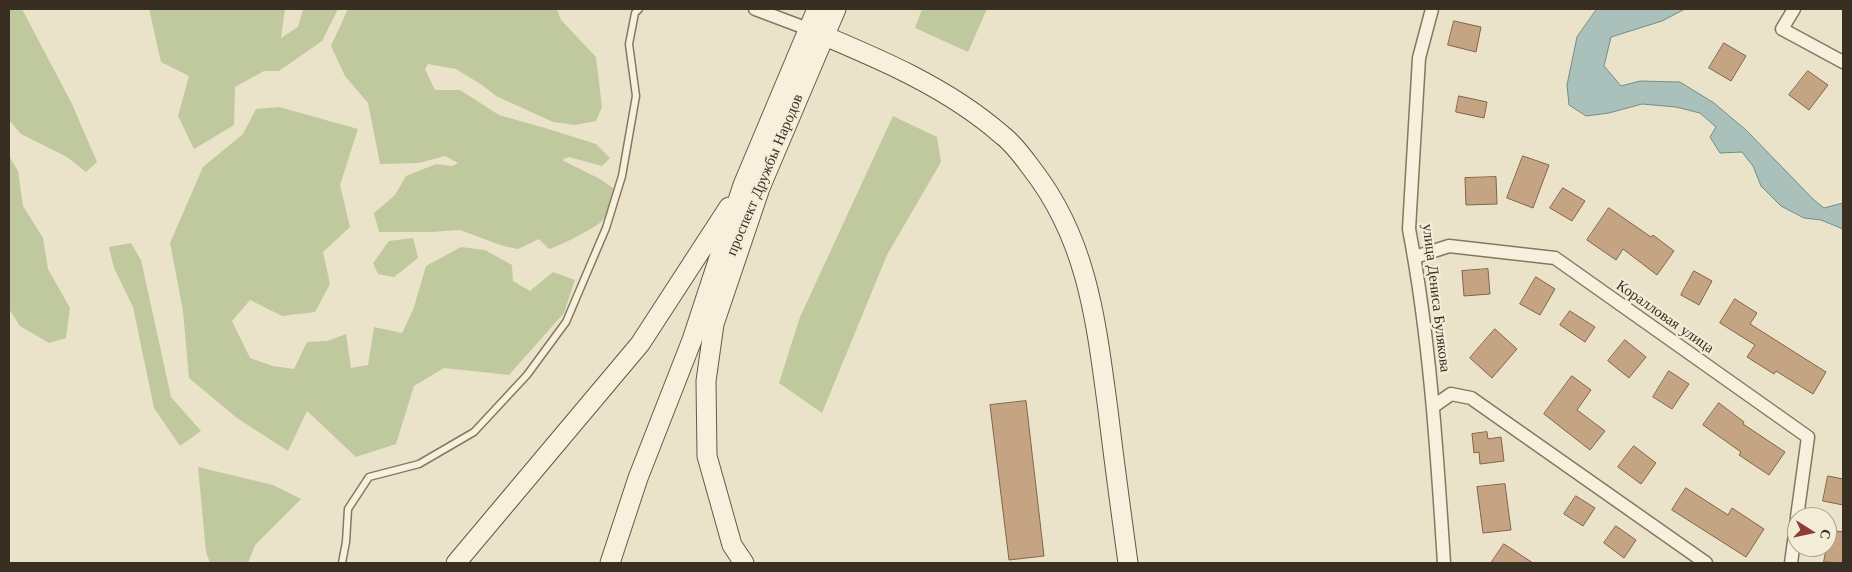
<!DOCTYPE html>
<meta charset="utf-8">
<style>
body{margin:0}
#map{position:relative;width:1852px;height:572px;overflow:hidden;background:#ebe3c9;font-family:"Libre Baskerville",serif}
canvas{display:block}
.frame{position:absolute;inset:0;border:10px solid #382e22;pointer-events:none}
.north{position:absolute;left:1787px;top:507px;width:50px;height:50px;box-sizing:border-box;background:#f3edd8;border:1px solid #a8a18f;border-radius:50%;rotate:100deg;font-size:14px;font-weight:700;line-height:20px;text-align:center;color:#382e22}
.north::after{content:'';display:block;margin:auto;width:18px;height:22px;background:#8f3c35;clip-path:polygon(50% 0,100% 100%,50% 72%,0 100%)}
</style>
<div id="map">
<canvas width="1852" height="572"></canvas>
<div class="frame"></div>
<div class="north">С</div>
</div>
<script>
const c = document.querySelector('canvas').getContext('2d');
c.lineJoin = 'round';
function fill(path, color) { c.fillStyle = color; c.fill(path, 'evenodd'); }
function trace(path, color, width, dash) { c.strokeStyle = color; c.lineWidth = width; c.lineCap = dash ? 'butt' : 'round'; c.setLineDash(dash || []); c.stroke(path); }
function drawText(font, color, halo, rows, align = 'center') {
  c.font = font + ' "Libre Baskerville",serif'; c.lineWidth = 4.5; c.setLineDash([]); c.textBaseline = 'middle'; c.strokeStyle = halo; c.fillStyle = color; for (const [text, x, y, turn = 0] of rows) {
    c.save(); c.translate(x, y); c.rotate((+turn || 0) * Math.PI / 180); c.textAlign = isNaN(turn) ? turn : align; if (halo) c.strokeText(text, 0, 0); c.fillText(text, 0, 0); c.restore();
  }
}
fill(new Path2D(`
 M 9,9 L 22,9 L 72,104 L 97,162 L 86,172 L 67,157 L 21,134 L 9,120 Z
 M 149,9 L 285,9 L 281,38 L 298,27 L 303,9 L 338,9 L 322,41 L 279,71 L 264,71 L 235,87 L 234,125 L 194,149 L 178,116 L 189,76 L 161,62 Z
 M 348,9 L 557,9 L 561,20 L 596,57 L 602,107 L 596,121 L 575,125 L 553,122 L 496,96 L 482,85 L 456,69 L 428,64 L 425,69 L 435,90 L 460,90 L 499,115 L 545,128 L 596,144 L 610,158 L 602,166 L 569,157 L 562,160 L 600,179 L 616,190 C 613,198 607,217 601,222 C 594,228 558,247 549,249 L 539,239 L 518,249 L 503,246 L 460,230 L 431,232 L 379,232 L 374,213 L 395,195 L 406,176 L 436,164 L 452,166 L 458,163 L 445,156 L 419,163 L 380,164 L 368,103 L 345,76 L 331,46 Z
 M 922,9 L 987,9 L 968,52 L 915,28 Z
 M 279,107 L 358,129 L 340,185 L 350,227 L 323,252 L 330,284 L 315,312 L 282,316 L 250,300 L 232,321 L 250,358 L 273,366 L 294,369 L 307,342 L 327,341 L 346,334 L 351,368 L 368,365 L 374,327 L 402,333 L 413,310 L 426,266 L 461,247 L 485,250 L 512,265 L 513,281 L 530,291 L 553,272 L 575,280 L 564,313 L 509,375 L 444,368 L 414,386 L 396,444 L 356,457 L 307,411 L 288,451 L 237,418 L 189,378 L 183,311 L 170,243 L 203,167 L 243,134 L 256,109 Z
 M 893,116 L 937,137 L 941,162 L 887,255 L 822,413 L 779,383 L 800,317 Z
 M 9,156 L 18,171 L 23,206 L 43,238 L 48,269 L 70,308 L 66,338 L 49,343 L 20,326 L 9,309 Z
 M 413,238 L 418,258 L 394,277 L 378,274 L 373,263 L 389,241 Z
 M 131,243 L 141,260 L 171,397 L 201,431 L 180,446 L 154,408 L 133,307 L 114,268 L 109,247 Z
 M 198,467 L 273,485 L 301,499 L 255,545 L 248,563 L 210,563 L 206,552 Z`), '#c0c89e');
const water = new Path2D(`
 M 1597,9 L 1685,9 L 1662,21 L 1611,37 L 1604,66 L 1621,86 L 1640,81 L 1680,82 L 1714,103 L 1746,130 L 1814,200 L 1824,208 L 1843,203 L 1843,229 L 1821,220 L 1804,218 L 1781,206 L 1761,186 L 1753,166 L 1742,152 L 1720,153 L 1710,137 L 1716,127 L 1700,113 L 1676,107 L 1642,104 L 1609,113 L 1586,116 L 1569,105 L 1567,85 L 1577,37 Z`);
fill(water, '#aac0bb');
trace(water, '#718d88', 1);
const building = new Path2D(`
 M 1454,21 L 1481,27 L 1476,52 L 1448,45 Z
 M 1724,43 L 1746,56 L 1731,81 L 1709,68 Z
 M 1808,71 L 1828,85 L 1809,110 L 1789,95 Z
 M 1459,96 L 1487,102 L 1484,118 L 1456,112 Z
 M 1523,156 L 1549,165 L 1533,208 L 1507,198 Z
 M 1496,177 L 1497,204 L 1466,205 L 1465,178 Z
 M 1563,188 L 1585,201 L 1572,221 L 1550,208 Z
 M 1609,208 L 1651,237 L 1653,235 L 1674,251 L 1657,275 L 1623,249 L 1616,260 L 1587,240 Z
 M 1488,269 L 1490,294 L 1464,296 L 1462,271 Z
 M 1694,271 L 1712,281 L 1699,305 L 1681,295 Z
 M 1536,277 L 1555,289 L 1540,315 L 1520,304 Z
 M 1735,299 L 1757,313 L 1750,324 L 1826,372 L 1813,394 L 1776,371 L 1774,374 L 1747,357 L 1755,345 L 1720,323 Z
 M 1570,311 L 1595,327 L 1585,342 L 1560,325 Z
 M 1495,329 L 1517,349 L 1492,378 L 1470,358 Z
 M 1625,340 L 1646,357 L 1629,378 L 1608,361 Z
 M 1669,371 L 1689,384 L 1672,409 L 1653,397 Z
 M 1572,376 L 1591,390 L 1577,410 L 1605,431 L 1590,450 L 1544,414 Z
 M 1026,401 L 1044,556 L 1009,560 L 990,405 Z
 M 1719,403 L 1744,422 L 1743,424 L 1785,452 L 1769,475 L 1739,455 L 1741,452 L 1703,425 Z
 M 1487,432 L 1488,439 L 1501,437 L 1504,461 L 1480,464 L 1479,452 L 1474,453 L 1472,434 Z
 M 1634,446 L 1656,463 L 1641,484 L 1618,467 Z
 M 1828,476 L 1843,479 L 1843,505 L 1823,501 Z
 M 1505,484 L 1511,530 L 1483,533 L 1477,487 Z
 M 1686,488 L 1728,515 L 1732,508 L 1764,529 L 1746,557 L 1672,510 Z
 M 1576,496 L 1595,508 L 1583,526 L 1564,514 Z
 M 1616,526 L 1636,540 L 1624,558 L 1604,543 Z
 M 1830,530 L 1843,532 L 1843,563 L 1824,562 Z
 M 1504,544 L 1533,563 L 1491,563 Z`);
fill(building, '#c5a483');
trace(building, '#826448', 1);
const lane = new Path2D(`
 M 342,563 L 346,542 L 348,509 L 369,477 L 419,464 L 474,432 L 527,375 L 566,322 L 606,228 L 622,176 L 636,96 L 629,44 L 635,13 L 639,9`);
const street = new Path2D(`
 M 755,9 L 808,29
 M 1432,9 L 1419,58 L 1409,229 C 1430,339 1437,452 1444,563
 M 1794,9 L 1782,29 L 1843,62
 M 1415,257 L 1449,246 L 1555,258 L 1808,437 L 1797,517
 M 1434,406 L 1451,394 L 1471,398 L 1706,563
 M 1791,563 L 1797,519`);
const secondary = new Path2D(`
 M 808,29 C 875,57 946,86 1002,135 C 1014,144 1023,157 1032,169 C 1088,241 1096,322 1108,410 C 1114,461 1121,512 1128,563
 M 754,202 L 836,9
 M 456,563 L 640,344 L 729,207
 M 610,563 L 638,478 L 692,340 L 743,185 L 817,9
 M 744,563 L 732,545 L 707,456 L 706,381 L 714,324 L 759,191`);
trace(lane, '#867760', 9);
trace(street, '#867760', 15);
trace(secondary, '#685843', 21);
trace(lane, '#f6f0dc', 6);
trace(street, '#f6f0dc', 12);
trace(secondary, '#f6f0dc', 19);
drawText('15px', '#382e22', '#f3edd8', [
 ["проспект Дружбы Народов",765,175,-67],
 ["улица Дениса Булякова",1436,298,83],
 ["Коралловая улица",1665,317,35]
]);
</script>
